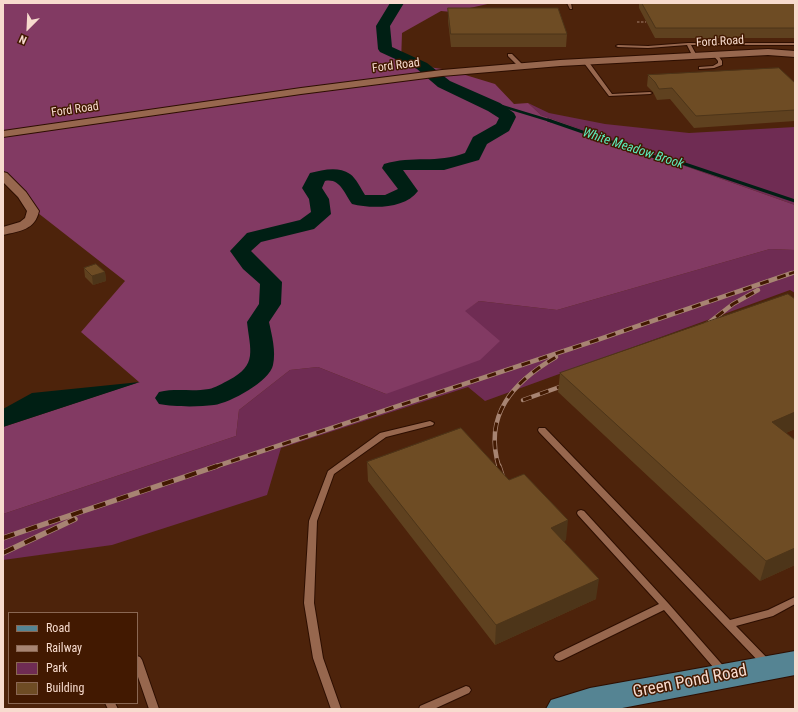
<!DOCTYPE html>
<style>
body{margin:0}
#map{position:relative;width:798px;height:712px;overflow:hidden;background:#4d230b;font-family:"Roboto Condensed",sans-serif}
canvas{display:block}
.frame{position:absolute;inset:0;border:4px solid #f7dbce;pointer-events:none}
.legend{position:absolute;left:8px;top:612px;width:130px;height:92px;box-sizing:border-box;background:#421901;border:1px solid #8a6753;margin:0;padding:5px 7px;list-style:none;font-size:12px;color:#f7dbce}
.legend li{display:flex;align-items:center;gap:8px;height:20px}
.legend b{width:20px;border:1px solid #8a6753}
.north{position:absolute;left:8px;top:8px;width:40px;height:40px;-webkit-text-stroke:3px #421901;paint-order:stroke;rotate:204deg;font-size:11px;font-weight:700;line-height:16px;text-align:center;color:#f7dbce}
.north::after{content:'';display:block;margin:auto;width:14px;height:18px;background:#f7dbce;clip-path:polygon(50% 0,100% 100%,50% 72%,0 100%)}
</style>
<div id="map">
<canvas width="798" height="712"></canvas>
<div class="frame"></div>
<ul class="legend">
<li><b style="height:5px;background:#558493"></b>Road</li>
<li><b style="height:5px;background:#a78472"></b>Railway</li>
<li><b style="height:11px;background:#6f2c53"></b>Park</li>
<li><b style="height:11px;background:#6e4c24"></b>Building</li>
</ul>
<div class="north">N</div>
</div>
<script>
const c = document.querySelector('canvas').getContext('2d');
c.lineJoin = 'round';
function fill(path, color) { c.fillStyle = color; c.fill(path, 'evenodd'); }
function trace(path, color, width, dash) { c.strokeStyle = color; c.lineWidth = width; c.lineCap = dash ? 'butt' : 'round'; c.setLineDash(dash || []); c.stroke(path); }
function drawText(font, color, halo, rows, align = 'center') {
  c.font = font + ' "Roboto Condensed",sans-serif'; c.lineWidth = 3; c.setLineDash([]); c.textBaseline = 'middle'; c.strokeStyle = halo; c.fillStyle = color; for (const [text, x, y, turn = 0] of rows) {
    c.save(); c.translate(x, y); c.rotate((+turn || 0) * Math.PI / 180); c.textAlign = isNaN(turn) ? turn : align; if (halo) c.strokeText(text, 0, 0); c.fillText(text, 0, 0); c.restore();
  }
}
fill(new Path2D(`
 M 528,103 L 549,113 L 605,124 L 689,133 L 795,127 L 795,205 L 541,115 Z
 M 770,249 L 795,250 L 795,293 L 790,290 L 485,401 L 468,387 L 281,448 L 267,495 L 112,545 L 3,560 L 3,514 L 236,436 L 239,410 L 290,370 L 318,367 L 386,394 L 465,310 L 479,301 L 557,310 Z`), '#6f2c53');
fill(new Path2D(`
 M 3,3 L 492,3 L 452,12 L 441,11 L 402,33 L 401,63 L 449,70 L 495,84 L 514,104 L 528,103 L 541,115 L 795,205 L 795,250 L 770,249 L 557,310 L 479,301 L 465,311 L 500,341 L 480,360 L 386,394 L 318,367 L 290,370 L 239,410 L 236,436 L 3,514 L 3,427 L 139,382 L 81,332 L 125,281 L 38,213 L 3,170 Z`), '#823a63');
fill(new Path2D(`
 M 140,382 L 3,427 L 3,409 L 32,393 Z`), '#001f14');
trace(new Path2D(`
 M 472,97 L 551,121`), '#001f14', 2.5);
trace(new Path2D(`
 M 548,120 L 655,157 L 679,162 L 795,201`), '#001f14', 3);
fill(new Path2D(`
 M 390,3 L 404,3 L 390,26 L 392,47 L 427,63 L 450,81 L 500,103 L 514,113 L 516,117 L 509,131 L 487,144 L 479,160 L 444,170 L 403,170 L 418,191 C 405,209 372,209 352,204 C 344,193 340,178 325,181 L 322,188 L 329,199 L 331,214 L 314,229 L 261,242 L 251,251 L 282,282 L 281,304 L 269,322 C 272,336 276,351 273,365 C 270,381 230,403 214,405 C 199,407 174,407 159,404 L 155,398 L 159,392 C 176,388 192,392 209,389 C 215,388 223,383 229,380 C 258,365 250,350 247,322 L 259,304 L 260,284 L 243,269 L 230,251 L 247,233 L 300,220 L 311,212 L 309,199 L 302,188 L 310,173 C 323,170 338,166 350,174 C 356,178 361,189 365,195 L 385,195 L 398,189 L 382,168 L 384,164 C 413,155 437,164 465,153 L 473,137 L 496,124 L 499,118 L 488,111 L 438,87 L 417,69 L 380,52 L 378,49 L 376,26 Z`), '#001f14');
const service = new Path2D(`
 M 567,3 L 571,3 L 572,9 L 570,9 Z
 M 688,43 L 795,43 L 795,45 L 691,45 L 697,56 L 695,57 L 693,57 L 687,45 L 648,48 L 618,47 L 616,46 L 618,45 L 648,46 Z
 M 508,54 L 512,54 L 523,65 L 523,67 L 519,67 L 508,56 Z
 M 713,54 L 717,54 L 722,61 L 722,65 L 714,68 L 699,69 L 699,67 L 713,66 L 718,63 L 718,61 L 713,55 Z
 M 584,61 L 588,61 L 612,94 L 650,92 L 652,93 L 650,94 L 609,96 L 584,63 Z
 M 430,421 L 434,423 L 433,425 L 386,437 L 334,474 L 317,521 L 314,603 L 323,658 L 341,709 L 331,709 L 313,658 L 304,603 L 309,521 L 328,471 L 380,433 Z
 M 539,428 L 545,428 L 730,620 L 768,610 L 795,597 L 795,604 L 773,616 L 736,626 L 770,661 L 772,664 L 770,667 L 767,668 L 764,667 L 539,432 L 538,430 Z
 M 581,510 L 584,511 L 668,603 L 726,669 L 728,672 L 726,675 L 723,676 L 720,675 L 664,610 L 562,660 L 559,661 L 556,660 L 554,657 L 556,654 L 659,604 L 578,515 L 577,513 L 578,511 Z
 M 137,656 L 140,657 L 142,660 L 159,709 L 149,709 L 137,674 Z
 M 466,686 L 469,687 L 471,690 L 469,693 L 434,709 L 419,709 L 420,706 Z
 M 105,703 L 115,703 L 118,709 L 108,709 Z`);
const minor = new Path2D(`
 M 768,49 L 795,51 L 795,57 L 768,55 L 560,66 L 442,76 L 301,94 L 3,137 L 3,131 L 301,88 L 442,70 L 560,60 Z
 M 3,172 L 7,173 L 26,192 L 39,211 C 35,230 20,231 3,235 L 3,227 L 20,222 L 25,218 L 27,211 L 18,197 L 3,182 Z`);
const primary = new Path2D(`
 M 795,651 L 795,675 L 617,709 L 546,709 L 551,700 L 590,688 Z`);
trace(service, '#2d0e00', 2);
trace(minor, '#2d0e00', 2);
trace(primary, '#2d0e00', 2);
trace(new Path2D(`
 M 637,22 L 646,22`), '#86614d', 1.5, [2.5, 1.5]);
fill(service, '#97674e');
fill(minor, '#97674e');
fill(primary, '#558493');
const railFar2 = new Path2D(`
 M 789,274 L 795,272`);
const railFar1 = new Path2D(`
 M 702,328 L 733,304 L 758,290
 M 523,400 L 568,384
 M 214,467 L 597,340 L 792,273
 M 499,467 C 483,415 513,382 556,357`);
const rail = new Path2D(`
 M 499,466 L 504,482
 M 3,538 L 217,466
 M 3,553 L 75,519`);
trace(railFar2, '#a78472', 3.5);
trace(railFar1, '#a78472', 4.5);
trace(rail, '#a78472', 5.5);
trace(railFar2, '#421901', 2.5, [7]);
trace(railFar1, '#421901', 3, [9]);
trace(rail, '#421901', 4, [12]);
fill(new Path2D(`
 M 639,3 L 795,3 L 795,38 L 655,38 L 639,8 Z
 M 448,8 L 567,34 L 566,47 L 451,47 L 448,21 Z
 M 648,75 L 795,83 L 795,121 L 694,128 L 670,99 L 657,100 L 653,92 L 647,86 Z
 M 84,268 L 105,272 L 106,281 L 93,285 L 85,277 Z
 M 560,373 L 795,429 L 786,433 L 795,440 L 795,565 L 760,581 L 558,392 Z
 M 367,462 L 509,480 L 566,540 L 564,541 L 596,599 L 495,645 L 368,481 Z`), '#5f411f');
fill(new Path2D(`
 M 105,272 L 106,281 L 93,285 L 92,276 Z
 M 795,412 L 795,429 L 767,441 L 772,422 Z
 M 568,520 L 566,540 L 549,547 L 551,528 Z
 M 795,548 L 795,565 L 760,581 L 766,561 Z
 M 599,579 L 596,599 L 495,645 L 496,625 Z`), '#4d3519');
const building = new Path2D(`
 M 642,3 L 795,3 L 795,28 L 656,28 Z
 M 448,8 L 558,8 L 567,34 L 451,34 Z
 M 779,68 L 795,83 L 795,110 L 696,116 L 672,88 L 659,89 L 655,82 L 648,75 Z
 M 96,264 L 105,272 L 92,276 L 84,268 Z
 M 788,294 L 795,299 L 795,412 L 772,422 L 795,440 L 795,548 L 766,561 L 560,373 Z
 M 461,428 L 509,480 L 524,474 L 568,520 L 551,528 L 599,579 L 496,625 L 367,462 Z`);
fill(building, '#6e4c24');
trace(building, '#4d3519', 1);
drawText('12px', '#f7dbce', '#421901', [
 ["Ford Road",720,42,-3],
 ["Ford Road",396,66,-7],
 ["Ford Road",75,110,-8]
]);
drawText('italic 13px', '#5debbb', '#421901', [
 ["White Meadow Brook",633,149,18]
]);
drawText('17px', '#f7dbce', '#421901', [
 ["Green Pond Road",690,682,-11]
]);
</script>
